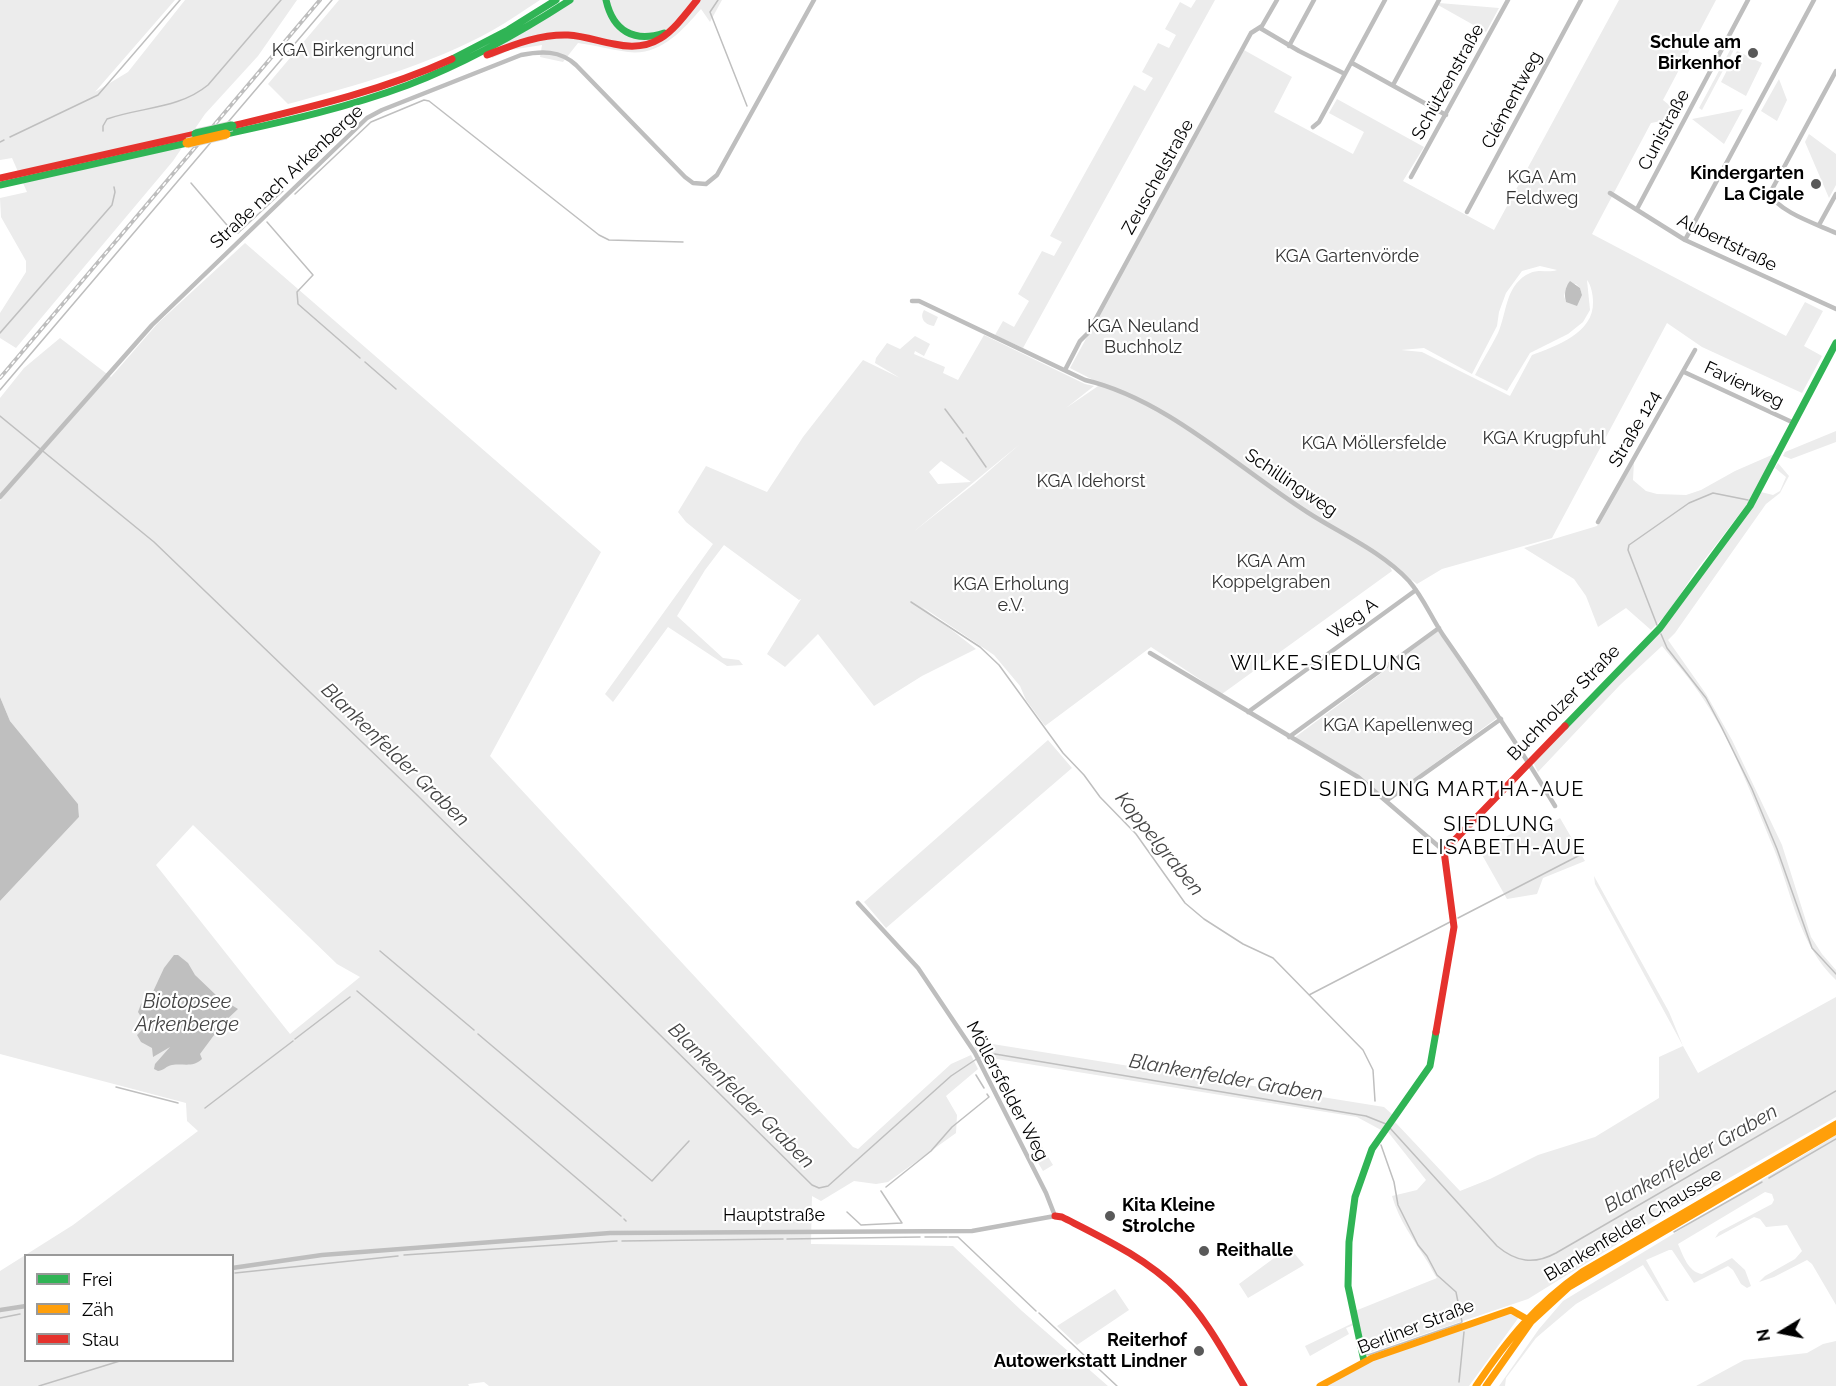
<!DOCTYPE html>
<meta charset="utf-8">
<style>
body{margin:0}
#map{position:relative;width:1836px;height:1386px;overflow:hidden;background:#fff;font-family:Raleway,sans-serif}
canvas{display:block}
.legend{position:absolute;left:24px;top:1254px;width:210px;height:108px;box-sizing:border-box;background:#fff;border:2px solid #999;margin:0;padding:8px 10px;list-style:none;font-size:18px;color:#000}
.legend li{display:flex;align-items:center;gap:12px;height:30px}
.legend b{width:30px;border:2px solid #999}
.north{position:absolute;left:1752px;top:1302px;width:60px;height:60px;-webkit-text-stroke:4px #fff;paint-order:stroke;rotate:260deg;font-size:16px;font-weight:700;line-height:24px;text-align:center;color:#000}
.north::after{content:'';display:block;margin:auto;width:21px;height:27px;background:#000;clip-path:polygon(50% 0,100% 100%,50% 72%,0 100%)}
</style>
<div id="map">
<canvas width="1836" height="1386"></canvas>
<ul class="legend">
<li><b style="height:8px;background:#30b455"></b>Frei</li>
<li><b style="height:8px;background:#ff9f0a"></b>Zäh</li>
<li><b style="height:8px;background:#e5322d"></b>Stau</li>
</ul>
<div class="north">N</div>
</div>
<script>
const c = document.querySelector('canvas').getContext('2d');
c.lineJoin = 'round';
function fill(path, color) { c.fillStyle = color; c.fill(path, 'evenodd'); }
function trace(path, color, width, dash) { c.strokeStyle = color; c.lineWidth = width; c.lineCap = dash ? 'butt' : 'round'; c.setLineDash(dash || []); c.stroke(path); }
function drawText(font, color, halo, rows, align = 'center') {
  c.font = font + ' Raleway,sans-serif'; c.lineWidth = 4.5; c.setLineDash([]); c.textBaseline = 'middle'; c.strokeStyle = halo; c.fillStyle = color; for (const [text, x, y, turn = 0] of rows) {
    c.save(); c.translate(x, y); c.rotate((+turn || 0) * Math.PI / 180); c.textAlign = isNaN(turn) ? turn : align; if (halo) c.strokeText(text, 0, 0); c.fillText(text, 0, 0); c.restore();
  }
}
fill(new Path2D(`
 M 0,0 L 175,0 L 95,92 L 128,72 L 185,0 L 297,0 L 258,56 L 205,114 L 173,161 L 16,348 L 0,338 L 0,313 L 26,272 L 26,261 L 1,217 L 0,198 L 27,192 L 12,158 L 0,160 Z
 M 339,0 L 540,0 C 524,10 509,21 493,30 C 430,65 358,85 288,104 L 268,84 Z
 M 574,0 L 722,0 L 710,22 L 701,9 C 682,31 660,56 628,52 C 611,50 595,45 578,43 L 563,62 L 540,57 L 542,45 L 510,50 L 492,58 L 489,50 Z
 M 1196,0 L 1215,0 L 1023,348 L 995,335 L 1003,321 L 1014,327 L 1029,301 L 1018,294 L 1042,251 L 1054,256 L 1062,242 L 1050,236 L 1134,85 L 1145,91 L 1153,78 L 1142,72 L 1158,43 L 1169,48 L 1176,35 L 1165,29 L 1180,2 L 1191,8 Z
 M 1619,0 L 1716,0 L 1663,100 L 1679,113 L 1676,118 L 1651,123 L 1592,234 L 1786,336 L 1805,302 L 1823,311 L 1804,346 L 1822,356 L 1802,393 L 1702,347 L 1667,323 L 1552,538 L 1442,569 L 1417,584 L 1388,562 L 1392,571 L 1222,694 L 1151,647 L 1045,726 L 1026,700 L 1020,686 L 994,655 L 921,606 L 976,649 L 922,676 L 874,706 L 818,634 L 785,667 L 767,654 L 801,599 L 799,600 L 724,545 L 705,570 L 677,616 L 723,658 L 739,660 L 743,665 L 727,666 L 668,627 L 613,702 L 605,694 L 713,544 L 686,522 L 678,512 L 706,466 L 767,492 L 803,437 L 863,360 L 900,378 L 875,363 L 876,358 L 887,343 L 900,349 L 915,336 L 930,344 L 924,356 L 915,351 L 914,354 L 945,367 L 943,373 L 958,380 L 984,335 L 1085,384 L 1094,386 L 1066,408 L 1101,384 L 1070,368 L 1244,50 L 1292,77 L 1274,112 L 1353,154 L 1364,132 L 1329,113 L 1337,99 L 1424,147 L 1403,181 L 1494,230 ZM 1540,266 L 1557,270 C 1545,274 1540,267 1526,275 C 1505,288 1507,313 1498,333 C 1491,347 1482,361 1475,375 L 1507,391 L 1530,353 L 1568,334 L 1583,322 L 1590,310 L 1587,280 C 1591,285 1593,295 1593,302 C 1594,333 1556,346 1532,355 L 1510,396 L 1422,352 L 1401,350 L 1424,348 L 1472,374 L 1497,326 L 1499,312 L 1506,293 L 1522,271 ZM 1576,284 L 1580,288 L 1582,295 L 1566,302 L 1564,296 L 1567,285 ZM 1020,444 L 974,484 L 912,533 ZM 941,461 L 971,482 L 938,484 L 929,472 Z
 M 1439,3 L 1499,8 L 1486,32 L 1438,5 Z
 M 1735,41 L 1738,42 L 1702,110 L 1699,108 Z
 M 1737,51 L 1762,63 L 1746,96 L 1721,82 Z
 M 1779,79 L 1787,100 L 1777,121 L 1761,111 Z
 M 1743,109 L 1724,144 L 1692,119 Z
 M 1809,134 L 1836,154 L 1836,185 L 1829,198 L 1805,142 Z
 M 245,243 L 601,552 L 490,756 L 853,1147 L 858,1149 L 951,1064 L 971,1055 L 978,1069 L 946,1096 L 957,1115 L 956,1133 L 888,1182 L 876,1184 L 854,1181 L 821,1201 L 812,1196 L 811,1244 L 953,1246 L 1022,1311 L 1108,1386 L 489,1386 L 484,1382 L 468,1384 L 469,1386 L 0,1386 L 0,1271 L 73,1225 L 198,1131 L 187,1121 L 186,1103 L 0,1054 L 0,901 L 79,817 L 78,804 L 10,721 L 0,697 L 0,501 L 9,489 L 0,494 L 0,398 L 24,368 L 60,338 L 111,377 L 158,323 ZM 193,825 L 337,964 L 360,977 L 290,1034 L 156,865 ZM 26,1256 L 232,1256 L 232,1360 L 26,1360 Z
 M 924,310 L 938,317 L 934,326 C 925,325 919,318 924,310 Z
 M 1836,431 L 1836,442 L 1791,459 L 1783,456 L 1785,452 Z
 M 1774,454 L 1748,503 L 1695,572 L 1668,613 L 1651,630 L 1626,608 L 1598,627 L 1586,596 L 1574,579 L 1524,548 L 1597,526 L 1634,461 L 1633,480 L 1646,491 L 1657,494 L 1686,495 L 1701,490 L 1735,471 Z
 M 1778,463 L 1789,476 L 1780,493 L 1766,504 L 1675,633 L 1668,640 L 1706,694 L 1732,740 L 1782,845 L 1811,937 L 1822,954 L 1836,970 L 1836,980 C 1799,945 1792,894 1774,849 C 1753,799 1734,745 1704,700 C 1692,681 1676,663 1662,646 L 1620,685 L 1538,772 L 1533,762 L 1661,629 L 1761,492 L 1773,495 L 1780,491 L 1786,477 L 1775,468 Z
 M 1438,631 L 1497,718 L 1386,799 L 1354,772 L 1294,738 Z
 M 1048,740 L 1072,768 L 886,928 L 864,902 Z
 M 1560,818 L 1585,861 L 1543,878 L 1537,894 L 1507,899 L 1481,853 L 1531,821 L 1537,831 Z
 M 1594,876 L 1669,1012 L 1683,1046 L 1698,1073 L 1836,997 L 1836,1117 L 1661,1217 L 1528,1299 L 1365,1354 L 1355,1311 L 1437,1278 C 1433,1273 1431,1267 1427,1261 C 1414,1240 1399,1221 1392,1196 L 1417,1190 L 1426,1180 L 1388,1132 L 1395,1122 L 1460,1191 L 1490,1179 L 1538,1155 L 1595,1137 L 1659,1098 L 1659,1057 L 1683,1046 L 1595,884 Z
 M 980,1042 L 1384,1107 L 1393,1115 L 1381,1130 L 1357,1117 L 997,1059 L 985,1062 L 974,1047 Z
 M 1836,1135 L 1836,1305 L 1812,1264 L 1807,1260 L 1774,1277 L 1759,1282 L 1765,1276 L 1795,1259 L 1802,1251 L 1787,1225 L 1766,1227 L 1760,1219 L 1754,1217 L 1715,1238 L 1719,1232 L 1772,1204 L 1774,1200 L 1772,1194 L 1765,1192 L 1678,1244 C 1683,1255 1688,1272 1702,1274 L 1732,1258 L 1745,1270 L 1751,1286 L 1747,1288 L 1741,1284 L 1733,1270 L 1728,1266 L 1694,1283 L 1672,1250 L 1669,1250 L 1646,1260 L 1669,1301 L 1666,1301 L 1643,1265 L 1576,1304 L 1543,1332 L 1536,1338 L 1506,1378 L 1505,1386 L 1499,1386 L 1539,1329 L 1563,1301 Z
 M 1041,1145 L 1053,1165 L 1043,1171 L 1031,1151 Z
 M 1289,1247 L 1304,1265 L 1248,1298 L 1239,1284 Z
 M 1115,1289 L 1129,1310 L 1077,1345 L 1057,1326 Z
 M 1511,1312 L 1519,1317 L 1469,1386 L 1323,1386 L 1366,1363 Z
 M 1353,1323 L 1354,1325 L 1346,1328 L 1349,1334 L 1310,1356 L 1305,1346 Z
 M 1836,1341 L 1836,1386 L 1696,1386 L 1744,1360 L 1807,1353 L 1823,1344 Z`), '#ececec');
fill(new Path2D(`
 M 1570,281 L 1580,288 L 1582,295 L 1577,306 L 1566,302 C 1564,294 1565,287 1570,281 Z
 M 0,697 L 10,721 L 78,804 L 79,817 L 0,901 Z
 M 174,955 L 178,955 L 188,963 L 195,975 L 217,996 L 238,1009 L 223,1023 L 200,1054 L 202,1059 C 192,1068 184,1063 172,1065 C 166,1066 165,1070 158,1071 L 154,1069 L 155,1064 L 170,1047 L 153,1057 L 152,1048 L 141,1042 L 137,1035 L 154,1018 L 149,1021 L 143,1020 L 138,1012 L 141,1004 L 151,996 L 164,968 Z`), '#bfbfbf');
trace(new Path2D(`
 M 718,0 L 710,12 L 747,106
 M 103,131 L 103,126 L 107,119 C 141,107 179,109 208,85 L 281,0
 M 10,137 L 98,95 L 180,0
 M 0,142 L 4,140
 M 191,183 L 232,231
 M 295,194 L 371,122 L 424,100 L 429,101 L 599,235 L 609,240 L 683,242
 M 267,222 L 313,275 L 297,292 L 298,304 L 360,358
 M 234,233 L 238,233 L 283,191
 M 0,333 L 112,205 L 115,192 L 114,187
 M 365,362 L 396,389
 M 945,409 L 963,433
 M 0,416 L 154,542 L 416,794 L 812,1185 L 819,1188 L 828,1186 L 951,1076 L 978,1058 L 995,1054 L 1366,1116 L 1386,1124
 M 966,438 L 986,467
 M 911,602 L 980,647 L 999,665 L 1063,753 L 1084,775 L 1100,797 L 1136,834 L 1185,903 L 1204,919 L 1243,944 L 1273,958 L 1363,1050 L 1373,1070 L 1375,1101
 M 1657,625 L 1628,550 L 1629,545 L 1689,503 L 1713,493 L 1748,500
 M 1661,634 L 1667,648 L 1706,698 L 1722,728 L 1752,789 L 1777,849 L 1812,948 L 1836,974
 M 1458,918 L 1580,855
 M 380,951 L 474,1030
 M 357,991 L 621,1216
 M 1309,995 L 1450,922
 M 478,1034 L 652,1181 L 689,1141
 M 295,1039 L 350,997
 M 976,1075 L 984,1088
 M 116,1087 L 178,1103
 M 205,1108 L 293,1041
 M 1389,1127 L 1497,1246 C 1516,1262 1534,1265 1556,1253 L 1836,1091
 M 1381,1145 L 1394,1182 L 1398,1205 L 1418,1245 L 1427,1256 L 1437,1275 L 1456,1292 L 1462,1322
 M 1769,1178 L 1836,1139
 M 886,1187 L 931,1151 L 952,1127 L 989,1097 L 987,1094
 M 847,1212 L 861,1225 L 902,1223 L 881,1191
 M 624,1219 L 626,1221
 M 1674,1232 L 1762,1182
 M 925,1237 L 947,1237
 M 949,1237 L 958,1237 L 1036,1311
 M 787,1239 L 920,1237
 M 622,1241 L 783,1239
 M 404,1255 L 617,1241
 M 235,1273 L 398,1256
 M 1039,1313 L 1117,1386
 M 0,1318 L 20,1314
 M 1364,1352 L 1368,1355 L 1461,1323
 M 1459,1382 L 1464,1332
 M 39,1386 L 123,1360`), '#bfbfbf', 1.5);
trace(new Path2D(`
 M 1260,28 L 1299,51 L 1345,74
 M 1289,46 L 1314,0
 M 1352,63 L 1446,115
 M 1836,71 L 1770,193 C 1776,211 1819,225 1836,233
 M 1393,85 L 1439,0
 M 1313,127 L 1319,122 L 1385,0
 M 1411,177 L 1508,0
 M 1610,193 L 1685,240 L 1836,309
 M 1637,209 L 1748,0
 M 1467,212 L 1581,0
 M 1819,225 L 1836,194
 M 1685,240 L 1814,0
 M 912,301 L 919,301 L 1085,380 C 1166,399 1238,468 1307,512 C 1341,534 1381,551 1409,581 C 1423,597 1431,617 1443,635 C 1482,691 1520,748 1555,806
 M 1065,370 L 1080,341 L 1088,333 L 1251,33 L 1262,26 L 1277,0
 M 1684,372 L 1794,423
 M 0,497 L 152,325 L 367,118 L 382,110 L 521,55 C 541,51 560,50 576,65 L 685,177 L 693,183 L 706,184 L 717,175 L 814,0
 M 1598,522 L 1695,350
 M 1150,653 L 1358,777 L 1444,851
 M 1248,712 L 1416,590
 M 1289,737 L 1439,628
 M 1386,801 L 1501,719
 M 232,1268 L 322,1255 L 610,1233 L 972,1231 L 1055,1216 L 1046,1193 L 975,1053 L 918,968 L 858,903
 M 0,1310 L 26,1306`), '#bebebe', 4.5);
trace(new Path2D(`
 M 606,0 C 613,31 634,43 664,33
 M 452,59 L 508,30 L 556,0
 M 226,134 C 287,121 349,107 408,85 C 465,63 519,33 570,0
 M 0,185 L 187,143
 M 1565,726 L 1660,628 L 1750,506 L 1836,343
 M 1364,1361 L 1348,1286 L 1349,1242 L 1355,1197 L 1372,1149 L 1430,1066 L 1436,1032`), '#30b455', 7);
trace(new Path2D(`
 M 1320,1386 L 1372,1358 L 1511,1310 L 1525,1318
 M 1476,1386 C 1507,1340 1536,1304 1582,1272 L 1836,1124
 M 1486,1386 L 1531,1322 L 1569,1287 L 1836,1131`), '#ff9f0a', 7);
trace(new Path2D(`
 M 487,55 C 513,45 539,34 568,35 C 584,36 598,41 614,44 C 657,54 673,30 697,0
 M 232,126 C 307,108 382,91 452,59
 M 0,178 L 196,134
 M 1436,1032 L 1454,927 L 1444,851 L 1565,726
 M 1055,1216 L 1062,1217 C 1103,1238 1146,1258 1179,1291 C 1206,1318 1224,1353 1244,1386`), '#e5322d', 7);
trace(new Path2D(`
 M 0,390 L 332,0`), '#bebebe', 1.5);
const rail = new Path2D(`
 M 0,378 L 320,0`);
trace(rail, '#bebebe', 4);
trace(rail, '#fff', 1.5, [4.5]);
const fastBridge = new Path2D(`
 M 196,134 L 232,126`);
const slowBridge = new Path2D(`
 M 187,143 L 226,134`);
trace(fastBridge, '#dbdbdb', 11, []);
trace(slowBridge, '#dbdbdb', 11, []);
trace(fastBridge, '#30b455', 9);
trace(slowBridge, '#ff9f0a', 9);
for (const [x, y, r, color] of [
 [1753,53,6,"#595959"],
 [1816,184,6,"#595959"],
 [1110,1216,6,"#595959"],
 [1204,1251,6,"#595959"],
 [1199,1351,6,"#595959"]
]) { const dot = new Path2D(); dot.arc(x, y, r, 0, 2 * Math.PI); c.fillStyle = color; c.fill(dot); trace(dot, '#fff', 2); }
drawText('bold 18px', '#000', '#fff', [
 ["Schule am",1741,43],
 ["Birkenhof",1741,64],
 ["Kindergarten",1804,174],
 ["La Cigale",1804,195],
 ["Kita Kleine",1122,1206,"left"],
 ["Strolche",1122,1227,"left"],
 ["Reithalle",1216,1251,"left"],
 ["Reiterhof",1187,1341],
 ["Autowerkstatt Lindner",1187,1362]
], 'right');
drawText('18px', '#333', '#fff', [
 ["KGA Birkengrund",343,51],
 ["KGA Am",1542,178],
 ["Feldweg",1542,199],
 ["KGA Gartenvörde",1347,257],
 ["KGA Neuland",1143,327],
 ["Buchholz",1143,348],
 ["KGA Krugpfuhl",1544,439],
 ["KGA Möllersfelde",1374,444],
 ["KGA Idehorst",1091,482],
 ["KGA Am",1271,562],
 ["Koppelgraben",1271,583],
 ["KGA Erholung",1011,585],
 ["e.V.",1011,606],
 ["KGA Kapellenweg",1398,726]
]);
drawText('18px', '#000', '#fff', [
 ["Schützenstraße",1448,82,-61],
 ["Clémentweg",1512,100,-62],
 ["Cunistraße",1664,130,-62],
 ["Straße nach Arkenberge",287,177,-43],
 ["Zeuschelstraße",1158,177,-61],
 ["Aubertstraße",1727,243,26],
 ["Favierweg",1744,385,25],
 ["Straße 124",1635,429,-60],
 ["Schillingweg",1291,483,34],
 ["Weg A",1353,619,-36],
 ["Buchholzer Straße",1564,703,-46],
 ["Möllersfelder Weg",1007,1091,62],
 ["Hauptstraße",774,1216],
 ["Blankenfelder Chaussee",1633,1225,-31],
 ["Berliner Straße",1416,1327,-21]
]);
c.letterSpacing = '1.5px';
drawText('20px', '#000', '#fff', [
 ["WILKE-SIEDLUNG",1326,664],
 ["SIEDLUNG MARTHA-AUE",1452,790],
 ["SIEDLUNG",1499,825],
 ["ELISABETH-AUE",1499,848]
]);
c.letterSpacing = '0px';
drawText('italic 20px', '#444', '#fff', [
 ["Blankenfelder Graben",395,755,44],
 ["Koppelgraben",1159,844,51],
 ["Biotopsee",187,1002],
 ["Arkenberge",187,1025],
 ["Blankenfelder Graben",1226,1078,10],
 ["Blankenfelder Graben",741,1096,45],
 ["Blankenfelder Graben",1691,1159,-30]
]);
</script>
